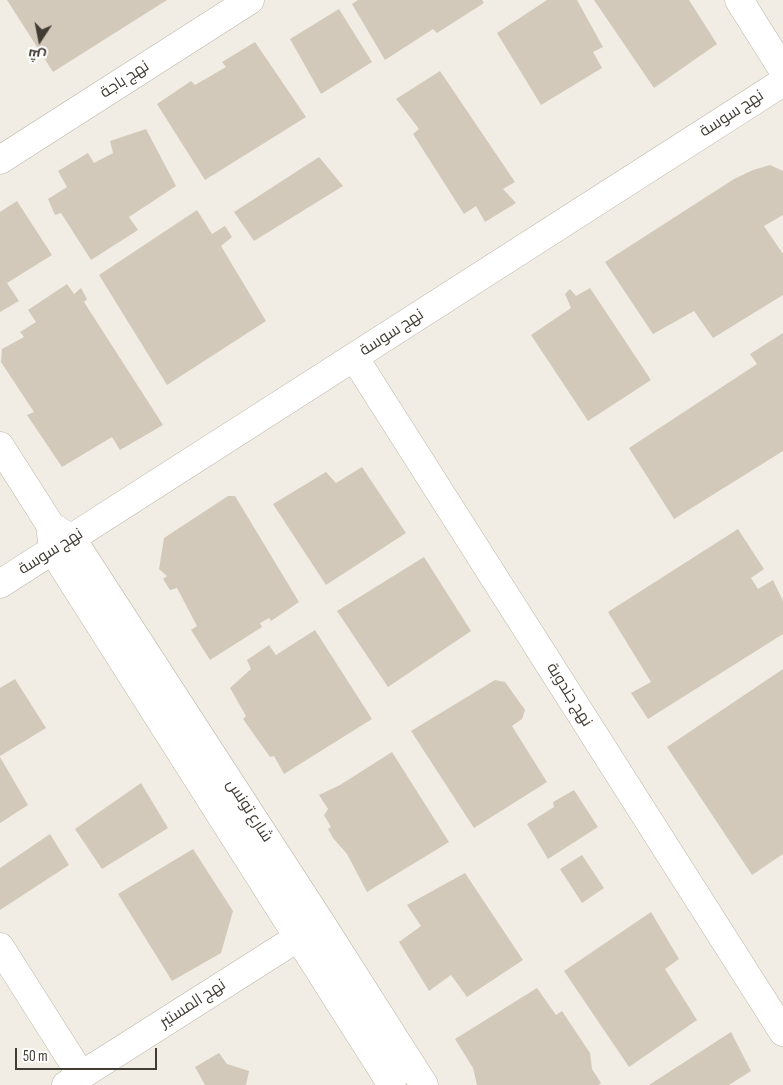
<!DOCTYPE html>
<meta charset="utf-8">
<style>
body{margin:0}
#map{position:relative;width:783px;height:1085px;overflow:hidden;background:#f1ede4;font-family:"Sofia Sans Condensed",Cairo,sans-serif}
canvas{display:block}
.north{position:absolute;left:15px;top:15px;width:50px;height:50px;-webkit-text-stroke:4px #fff;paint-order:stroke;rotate:191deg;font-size:14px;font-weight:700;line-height:20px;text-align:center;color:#423d34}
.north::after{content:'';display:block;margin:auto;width:18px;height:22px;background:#423d34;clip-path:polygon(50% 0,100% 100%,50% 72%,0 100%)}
.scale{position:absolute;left:15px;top:1048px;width:142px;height:22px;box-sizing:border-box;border:2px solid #423d34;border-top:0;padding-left:6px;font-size:15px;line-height:18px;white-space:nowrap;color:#423d34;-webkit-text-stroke:4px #fff;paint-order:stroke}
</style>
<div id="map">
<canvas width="783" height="1085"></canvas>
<div class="north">ش</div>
<div class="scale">50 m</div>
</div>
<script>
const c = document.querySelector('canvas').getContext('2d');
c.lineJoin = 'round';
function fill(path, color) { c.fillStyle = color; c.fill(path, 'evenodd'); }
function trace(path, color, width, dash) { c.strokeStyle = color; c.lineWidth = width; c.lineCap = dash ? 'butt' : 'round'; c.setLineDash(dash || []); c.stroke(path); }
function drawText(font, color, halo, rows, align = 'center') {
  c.font = font + ' "Sofia Sans Condensed",Cairo,sans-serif'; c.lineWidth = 4; c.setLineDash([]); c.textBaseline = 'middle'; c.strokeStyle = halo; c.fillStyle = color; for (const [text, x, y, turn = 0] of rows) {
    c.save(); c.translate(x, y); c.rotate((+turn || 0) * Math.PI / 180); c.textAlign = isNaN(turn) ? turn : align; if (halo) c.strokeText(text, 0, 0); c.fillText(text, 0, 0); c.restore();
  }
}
fill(new Path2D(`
 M 7,0 L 167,0 L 53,72 Z
 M 358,0 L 482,0 L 484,3 L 437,33 L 433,29 L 385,60 L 352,4 Z
 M 547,0 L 577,0 L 603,47 L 593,52 L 602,68 L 541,105 L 497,33 Z
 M 594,0 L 689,0 L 717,44 L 654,88 Z
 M 339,9 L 372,62 L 321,94 L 290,39 Z
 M 255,42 L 306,117 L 205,180 L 157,104 L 191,81 L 195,85 L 226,67 L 222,62 Z
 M 440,71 L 515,182 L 503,189 L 516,203 L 485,222 L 476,206 L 464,214 L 413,134 L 419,129 L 396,99 Z
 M 146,129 L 176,186 L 129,217 L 138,230 L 91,260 L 61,213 L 55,215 L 48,199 L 67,187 L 58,171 L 88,153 L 94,163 L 113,153 L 110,141 Z
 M 319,157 L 343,186 L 254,241 L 234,212 Z
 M 770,165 L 783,171 L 783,215 L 764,226 L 783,254 L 783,295 L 713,338 L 694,311 L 653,334 L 605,262 L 734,179 L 753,170 Z
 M 17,201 L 52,255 L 7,283 L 19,301 L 0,312 L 0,212 Z
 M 197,210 L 212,234 L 225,226 L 232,237 L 221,246 L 266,321 L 167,385 L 99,275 Z
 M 67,284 L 74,294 L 81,288 L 87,299 L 84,302 L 163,425 L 120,450 L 112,437 L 62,467 L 27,415 L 34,412 L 1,362 L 2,349 L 24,337 L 20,332 L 36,322 L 28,310 Z
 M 590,288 L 651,380 L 588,421 L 531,335 L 571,308 L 565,294 L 570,289 L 576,296 Z
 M 783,333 L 783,451 L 674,519 L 629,448 L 757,364 L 750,354 Z
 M 362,467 L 406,533 L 326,585 L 273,504 L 326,472 L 336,483 Z
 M 228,496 L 235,496 L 299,602 L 271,621 L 269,618 L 260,623 L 262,627 L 210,660 L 191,630 L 197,626 L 177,588 L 170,590 L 163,579 L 167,576 L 159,569 L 164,538 Z
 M 738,529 L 764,569 L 751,578 L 758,589 L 773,580 L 783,601 L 783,634 L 648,719 L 631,693 L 651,682 L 608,612 Z
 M 424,557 L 471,631 L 388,687 L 337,611 Z
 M 315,630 L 372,719 L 284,774 L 274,756 L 270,757 L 243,719 L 246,716 L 230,688 L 251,669 L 247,660 L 269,645 L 276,655 Z
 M 783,669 L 783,854 L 752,875 L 667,747 Z
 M 15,679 L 46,728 L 0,756 L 0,688 Z
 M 495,680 L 505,682 L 525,710 L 522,719 L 512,726 L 547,782 L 474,828 L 411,731 Z
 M 392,752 L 449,842 L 367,892 L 347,854 L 333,838 L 328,829 L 331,827 L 324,815 L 328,809 L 319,795 L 340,785 Z
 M 0,757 L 28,805 L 0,823 Z
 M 141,783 L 168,828 L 102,869 L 75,829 Z
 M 574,790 L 598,827 L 548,859 L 527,824 L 554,807 L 553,802 Z
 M 50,834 L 69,865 L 0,910 L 0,868 Z
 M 193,849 L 233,911 L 221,953 L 172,981 L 118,894 Z
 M 582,855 L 604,888 L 582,903 L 560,869 Z
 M 465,873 L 523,960 L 467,997 L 451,975 L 429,991 L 399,942 L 421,926 L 407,905 Z
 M 651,912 L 679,959 L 665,969 L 697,1020 L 629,1067 L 564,971 Z
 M 537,988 L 556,1015 L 562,1011 L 590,1053 L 592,1069 L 601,1083 L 598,1085 L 477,1085 L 473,1068 L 455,1039 Z
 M 731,1032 L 751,1071 L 729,1085 L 649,1085 Z
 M 219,1053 L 227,1064 L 249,1071 L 246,1085 L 205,1085 L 195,1067 Z`), '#d2c9ba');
const minor = new Path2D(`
 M 739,0 L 783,70
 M 0,160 L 250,0
 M 354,357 L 783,1032
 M 0,446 L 51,526 L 72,539 L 321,923 L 424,1085
 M 51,533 L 53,551 L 392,1085
 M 0,584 L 783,82
 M 0,947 L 81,1075
 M 66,1085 L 313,928`);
trace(minor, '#bcb5a7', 29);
trace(minor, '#fff', 28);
drawText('16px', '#423d34', '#fff', [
 ["نهج باجة",125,80,-33],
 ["نهج سوسة",732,114,-33],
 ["نهج سوسة",392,333,-33],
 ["نهج سوسة",51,552,-32],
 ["نهج جندوبة",569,695,58],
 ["شارع تونس",249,811,57],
 ["نهج المستير",193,1004,-33]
]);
</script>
